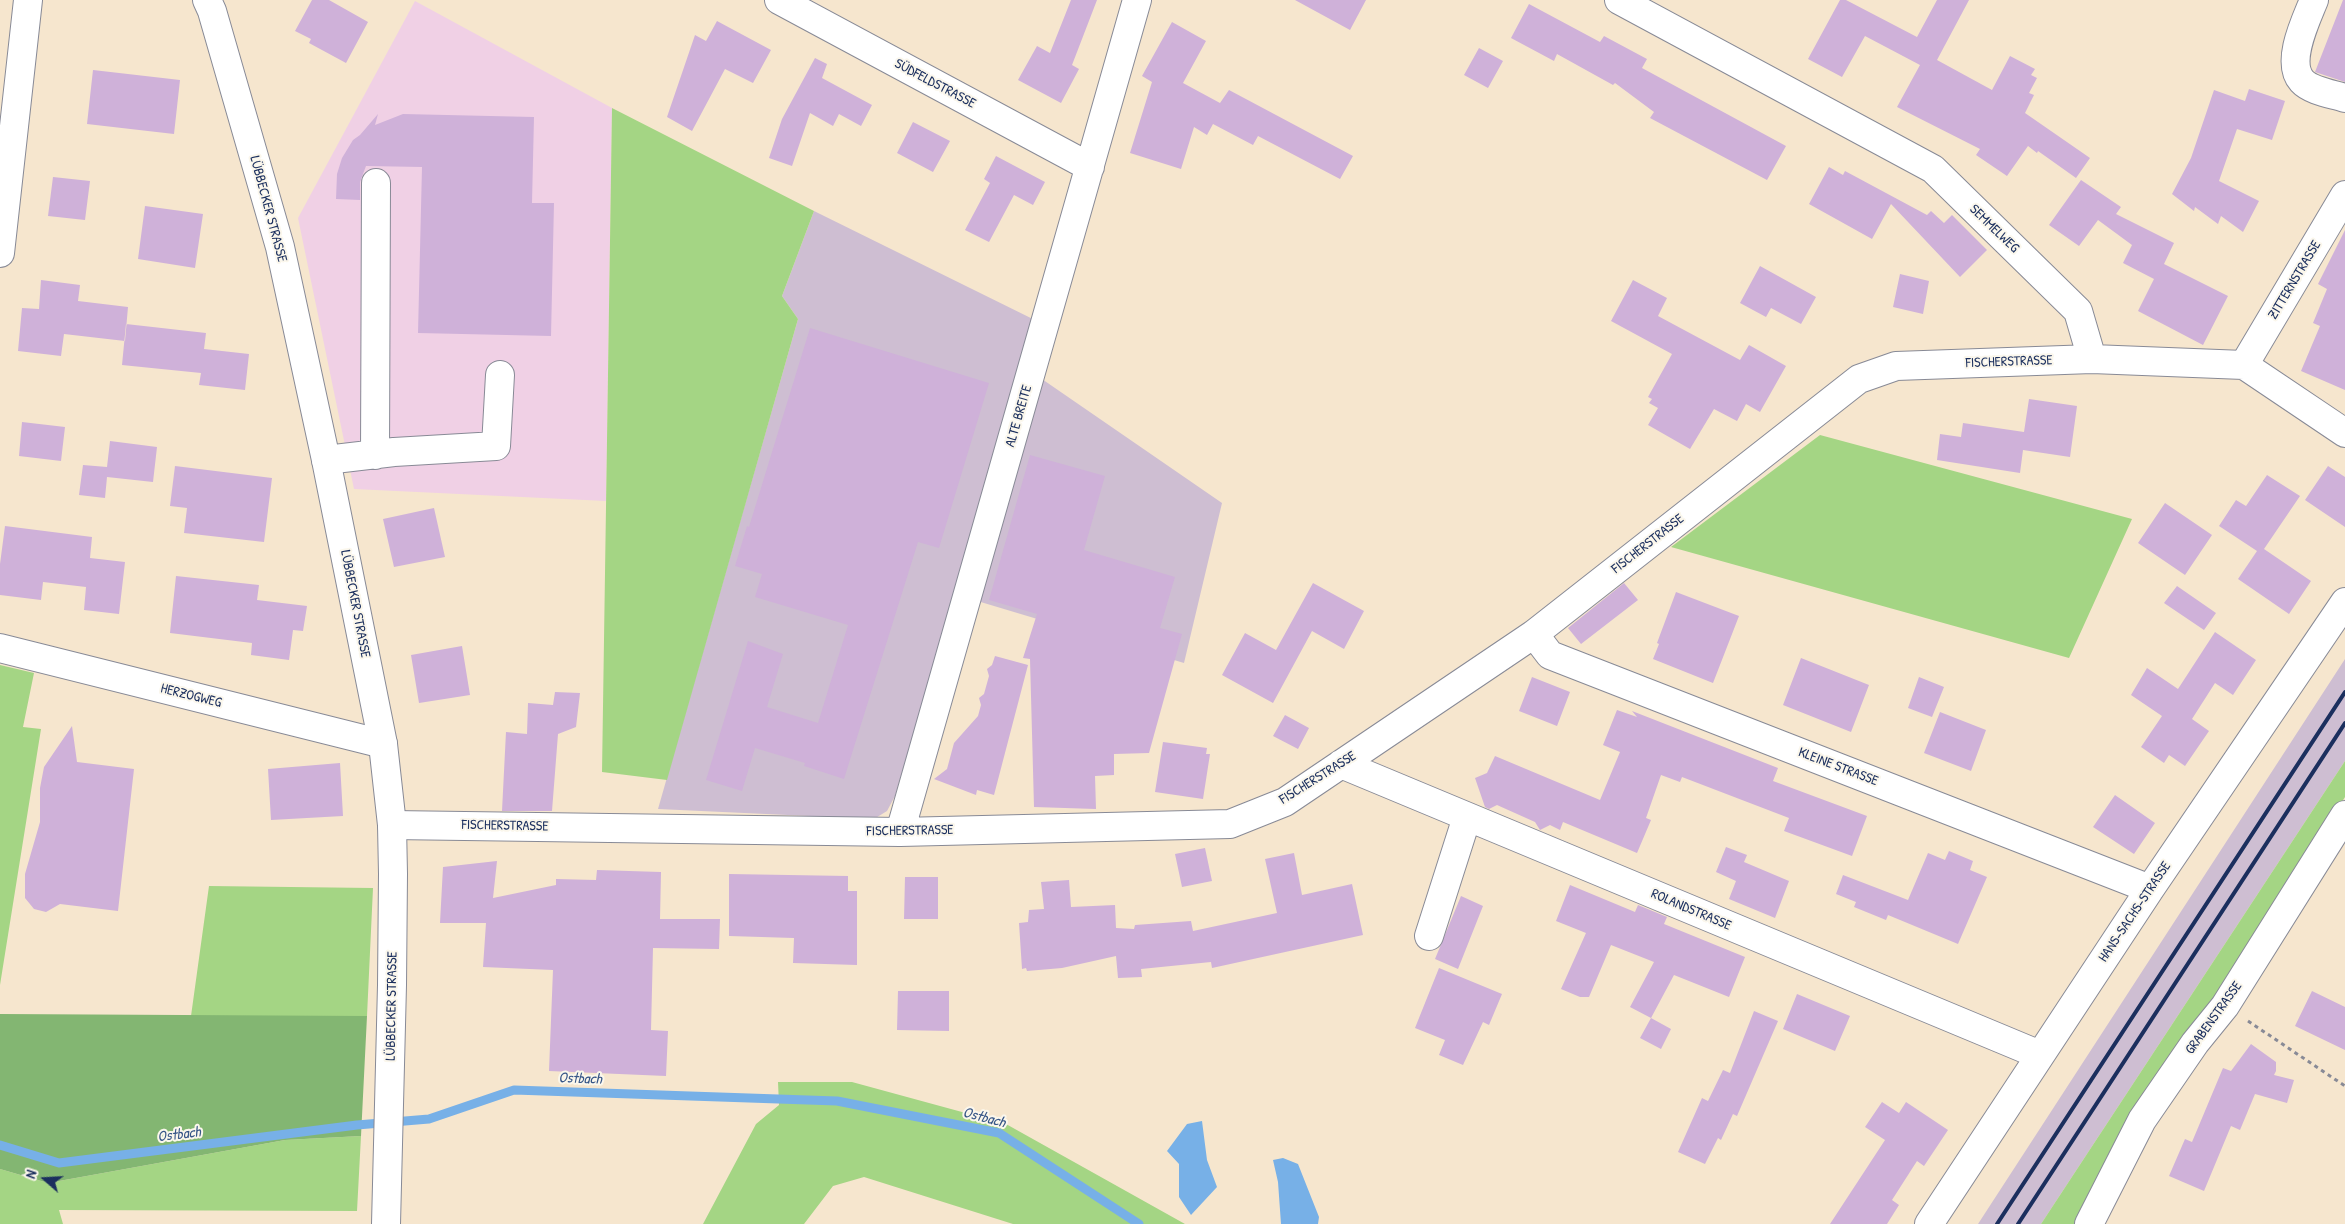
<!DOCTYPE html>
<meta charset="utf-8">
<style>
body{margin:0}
#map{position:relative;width:2345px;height:1224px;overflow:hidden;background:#f6e6ce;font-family:"Patrick Hand",sans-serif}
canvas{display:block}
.north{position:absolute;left:20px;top:1154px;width:50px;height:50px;-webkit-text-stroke:4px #fbf7ec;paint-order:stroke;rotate:289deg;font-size:14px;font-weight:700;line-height:20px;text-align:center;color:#1b2f5e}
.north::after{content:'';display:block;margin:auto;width:18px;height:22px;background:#1b2f5e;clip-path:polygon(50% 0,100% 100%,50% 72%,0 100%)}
</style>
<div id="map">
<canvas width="2345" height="1224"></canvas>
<div class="north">N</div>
</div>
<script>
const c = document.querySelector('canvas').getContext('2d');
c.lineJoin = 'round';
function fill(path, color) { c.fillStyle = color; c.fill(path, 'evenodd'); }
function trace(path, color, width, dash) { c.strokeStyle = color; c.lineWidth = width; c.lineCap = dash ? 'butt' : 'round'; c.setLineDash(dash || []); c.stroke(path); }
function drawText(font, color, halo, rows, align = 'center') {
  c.font = font + ' "Patrick Hand",sans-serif'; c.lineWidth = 4; c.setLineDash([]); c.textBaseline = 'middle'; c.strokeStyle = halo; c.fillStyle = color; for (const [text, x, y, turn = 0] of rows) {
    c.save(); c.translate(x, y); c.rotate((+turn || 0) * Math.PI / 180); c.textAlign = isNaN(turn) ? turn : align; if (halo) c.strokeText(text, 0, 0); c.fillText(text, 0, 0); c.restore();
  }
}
fill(new Path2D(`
 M 415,1 L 612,108 L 606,501 L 354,489 L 298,218 Z`), '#f0d0e5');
fill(new Path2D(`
 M 814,211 L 1049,327 L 1039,377 L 1222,503 L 1184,663 L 954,594 L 895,796 L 887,811 L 874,819 L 658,809 L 798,319 L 782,296 Z
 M 2345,659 L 2345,761 L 2041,1224 L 1978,1224 Z`), '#cebed2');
fill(new Path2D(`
 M 612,108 L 814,211 L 782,296 L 798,319 L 667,780 L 602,772 Z
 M 1820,435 L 2132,519 L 2069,658 L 1671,547 Z
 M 0,665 L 34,673 L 23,727 L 41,729 L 0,985 Z
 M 2345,761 L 2345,797 L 2074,1224 L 2041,1224 Z
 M 209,886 L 373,888 L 367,1016 L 191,1016 Z
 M 778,1082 L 852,1082 L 1006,1124 L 1185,1224 L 1013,1224 L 864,1177 L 833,1186 L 804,1224 L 703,1224 L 756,1124 L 779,1105 Z
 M 361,1136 L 357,1211 L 59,1210 L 63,1224 L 0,1224 L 0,1169 L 48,1183 L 285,1140 Z`), '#a4d584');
fill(new Path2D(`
 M 0,1014 L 367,1016 L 361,1136 L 285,1140 L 48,1183 L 0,1169 Z`), '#83b672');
fill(new Path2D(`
 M 1202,1121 L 1207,1160 L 1217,1187 L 1191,1215 L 1179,1197 L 1179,1164 L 1167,1151 L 1187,1124 Z
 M 1283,1158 L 1298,1164 L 1319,1217 L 1318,1224 L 1281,1224 L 1278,1182 L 1273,1160 Z`), '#77b0e7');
trace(new Path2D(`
 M 0,1145 L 59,1163 L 357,1125 L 429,1119 L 514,1090 L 837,1101 L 999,1133 L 1139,1224`), '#77b0e7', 9);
fill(new Path2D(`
 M 312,0 L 329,0 L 368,22 L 346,63 L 309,43 L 311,39 L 295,31 Z
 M 1071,0 L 1097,0 L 1072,65 L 1079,69 L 1061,103 L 1018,80 L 1037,46 L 1050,53 Z
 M 1295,0 L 1366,0 L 1350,30 Z
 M 1840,0 L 1846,0 L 1917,37 L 1937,0 L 1969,0 L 1937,60 L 1992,90 L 2010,56 L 2035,69 L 2031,75 L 2037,78 L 2029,93 L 2034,95 L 2025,113 L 2090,158 L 2076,178 L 2038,151 L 2037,153 L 2028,146 L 2007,176 L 1976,155 L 1980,149 L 1897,107 L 1920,65 L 1865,36 L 1842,77 L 1808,59 Z
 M 2343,0 L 2345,0 L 2345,82 L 2315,72 Z
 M 1529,4 L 1600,42 L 1604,36 L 1647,59 L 1642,68 L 1786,146 L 1767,180 L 1650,118 L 1654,112 L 1615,83 L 1613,85 L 1557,54 L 1554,61 L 1511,38 Z
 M 717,21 L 771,50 L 753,83 L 725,69 L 692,131 L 667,117 L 695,35 L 706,41 Z
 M 1172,22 L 1206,41 L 1183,83 L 1220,103 L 1229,90 L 1353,156 L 1340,179 L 1258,136 L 1253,145 L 1213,124 L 1207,135 L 1194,127 L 1181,169 L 1130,153 L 1152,82 L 1142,76 Z
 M 1479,48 L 1503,61 L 1488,88 L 1464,75 Z
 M 815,58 L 827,64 L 822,78 L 872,105 L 861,126 L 839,114 L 833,126 L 810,113 L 792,166 L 769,158 L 782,119 Z
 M 93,70 L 180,80 L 174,134 L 87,124 Z
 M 2249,89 L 2285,101 L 2272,140 L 2237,129 L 2219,181 L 2259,201 L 2243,232 L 2221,216 L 2218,224 L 2195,207 L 2194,211 L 2172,194 L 2191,158 L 2214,90 L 2245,101 Z
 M 378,114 L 375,125 L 403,114 L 534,117 L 532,203 L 554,203 L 551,336 L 418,333 L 422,167 L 366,166 L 360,182 L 360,200 L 336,199 L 337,174 L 342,158 L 353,140 L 360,135 Z
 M 913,122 L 950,141 L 933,172 L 897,153 Z
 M 996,156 L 1045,182 L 1033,205 L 1014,195 L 989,242 L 965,230 L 990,183 L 984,179 Z
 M 1829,167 L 1843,175 L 1845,171 L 1927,215 L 1931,211 L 1944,223 L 1952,215 L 1987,250 L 1960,277 L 1891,204 L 1872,239 L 1809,204 Z
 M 53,177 L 90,181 L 85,220 L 48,216 Z
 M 2081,180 L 2121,207 L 2116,214 L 2174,243 L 2164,264 L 2228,296 L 2203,345 L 2138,311 L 2154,279 L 2123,263 L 2132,245 L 2098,220 L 2079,246 L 2049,225 Z
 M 145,206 L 203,214 L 195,268 L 138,259 Z
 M 2345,230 L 2345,390 L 2301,371 L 2320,326 L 2313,323 L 2327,289 L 2318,284 Z
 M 1760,266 L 1816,297 L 1801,324 L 1771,308 L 1766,317 L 1740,303 Z
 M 1900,274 L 1929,281 L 1923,314 L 1893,307 Z
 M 41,280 L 80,285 L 78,301 L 128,307 L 125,341 L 64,334 L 61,356 L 18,351 L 22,308 L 39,309 Z
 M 1633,280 L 1667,298 L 1658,316 L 1740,360 L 1749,345 L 1786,366 L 1760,412 L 1746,404 L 1737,421 L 1714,409 L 1690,449 L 1648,425 L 1658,408 L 1649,403 L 1652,399 L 1648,397 L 1672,354 L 1611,321 Z
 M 126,324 L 206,333 L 204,349 L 249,354 L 245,390 L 199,385 L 201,373 L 122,365 Z
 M 810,328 L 989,383 L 939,548 L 918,542 L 844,779 L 804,766 L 805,763 L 755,748 L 742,791 L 706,780 L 748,641 L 783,654 L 767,707 L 818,723 L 848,625 L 755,597 L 762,574 L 735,566 L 747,526 L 749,527 Z
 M 2029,399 L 2077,406 L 2070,457 L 2023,450 L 2020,473 L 1937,460 L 1940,434 L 1961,437 L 1963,423 L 2024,432 Z
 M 22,422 L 65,427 L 61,461 L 19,456 Z
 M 110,441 L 157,447 L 153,482 L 107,477 L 105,498 L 79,495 L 83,465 L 107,467 Z
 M 1030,455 L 1105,476 L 1084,550 L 1175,577 L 1160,628 L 1182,634 L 1149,753 L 1114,754 L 1114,775 L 1095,776 L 1096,809 L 1034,807 L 1030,659 L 1023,658 L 1037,614 L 989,600 Z
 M 175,466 L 272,478 L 264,542 L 184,533 L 187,508 L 170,506 Z
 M 2328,466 L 2345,477 L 2345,527 L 2305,500 Z
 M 2267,475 L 2300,496 L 2264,549 L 2311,581 L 2289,614 L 2238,579 L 2257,551 L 2219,526 L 2236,500 L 2246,506 Z
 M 2165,503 L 2212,535 L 2185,575 L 2138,543 Z
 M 434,508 L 445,557 L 394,567 L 383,519 Z
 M 5,526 L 92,537 L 90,558 L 125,562 L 119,614 L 84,610 L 86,587 L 43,582 L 41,600 L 0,595 L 0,564 Z
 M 176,576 L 259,585 L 257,600 L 307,606 L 303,631 L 293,630 L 289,660 L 251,655 L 252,643 L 170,633 Z
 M 1313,583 L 1364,611 L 1344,649 L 1312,631 L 1273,703 L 1222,675 L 1245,633 L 1276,650 Z
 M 1624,583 L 1638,600 L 1581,644 L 1568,628 Z
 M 2177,586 L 2216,613 L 2204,630 L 2164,603 Z
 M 1676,592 L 1739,616 L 1713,683 L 1653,659 L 1659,644 L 1657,643 Z
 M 2215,632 L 2256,660 L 2233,695 L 2215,683 L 2192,719 L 2209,731 L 2185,766 L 2169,755 L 2164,763 L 2141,747 L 2162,716 L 2131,695 L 2147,668 L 2178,689 Z
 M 462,646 L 470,695 L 419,703 L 411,655 Z
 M 995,656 L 1028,665 L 994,795 L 977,790 L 976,795 L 934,779 L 947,769 L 954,743 L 978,716 L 981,705 L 979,698 L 984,694 L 989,676 L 987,669 L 992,665 Z
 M 1801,658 L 1869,685 L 1851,732 L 1783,705 Z
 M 1532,677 L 1570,692 L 1557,726 L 1519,711 Z
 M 1919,677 L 1944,687 L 1932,717 L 1908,708 Z
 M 555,692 L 580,693 L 576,727 L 558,734 L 552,811 L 502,811 L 506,732 L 527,734 L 528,703 L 553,705 Z
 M 1617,710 L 1637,717 L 1632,711 L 1778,768 L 1773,781 L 1867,816 L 1852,856 L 1784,831 L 1789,818 L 1682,777 L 1680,782 L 1661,775 L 1646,818 L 1651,820 L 1637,853 L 1563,822 L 1560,830 L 1550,825 L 1540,830 L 1535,822 L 1497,805 L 1489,809 L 1485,807 L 1475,778 L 1487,773 L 1495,756 L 1600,800 L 1620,752 L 1603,745 Z
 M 1940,712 L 1986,730 L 1971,771 L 1924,753 Z
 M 1285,715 L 1309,728 L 1298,749 L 1273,736 Z
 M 72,726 L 77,762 L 134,769 L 118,911 L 60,904 L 46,912 L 34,909 L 25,898 L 25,874 L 40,822 L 40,788 L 44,767 Z
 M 1163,742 L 1207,748 L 1206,754 L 1210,754 L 1203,799 L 1155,792 Z
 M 340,763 L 343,816 L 271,820 L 268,769 Z
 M 2115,795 L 2155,823 L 2134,854 L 2093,827 Z
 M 1726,847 L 1747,855 L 1744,862 L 1789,881 L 1775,918 L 1729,899 L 1736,881 L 1716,872 Z
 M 1205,848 L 1212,881 L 1182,887 L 1175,854 Z
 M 1949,851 L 1973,861 L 1970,870 L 1987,877 L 1958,944 L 1888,915 L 1886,920 L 1854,907 L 1856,902 L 1836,894 L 1843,875 L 1908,900 L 1928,853 L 1945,860 Z
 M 1294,853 L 1302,895 L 1352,884 L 1363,935 L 1212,968 L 1211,962 L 1141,969 L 1142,977 L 1118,978 L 1116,956 L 1062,968 L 1027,971 L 1026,968 L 1022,969 L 1019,923 L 1028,922 L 1029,910 L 1044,909 L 1041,882 L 1069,880 L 1071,907 L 1115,905 L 1116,928 L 1134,929 L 1135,925 L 1191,921 L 1193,931 L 1277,913 L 1265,859 Z
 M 497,861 L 493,898 L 556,885 L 556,879 L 596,880 L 597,870 L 661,872 L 660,919 L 720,919 L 719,949 L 653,948 L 651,1030 L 668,1031 L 666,1076 L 549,1071 L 553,970 L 483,967 L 486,923 L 440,923 L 443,867 Z
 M 729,874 L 848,876 L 848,891 L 857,891 L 857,965 L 793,963 L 794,938 L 729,936 Z
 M 905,877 L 938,877 L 938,919 L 904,919 Z
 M 1570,885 L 1635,912 L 1638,905 L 1667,917 L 1664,924 L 1745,957 L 1729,997 L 1674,975 L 1651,1018 L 1671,1029 L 1661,1049 L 1640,1038 L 1651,1018 L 1630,1007 L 1654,962 L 1611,945 L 1589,997 L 1580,997 L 1561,989 L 1586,933 L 1556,921 Z
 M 1461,896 L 1483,906 L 1458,969 L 1435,959 Z
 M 1439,968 L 1502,994 L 1489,1025 L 1483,1022 L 1463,1065 L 1439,1055 L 1445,1040 L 1415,1028 Z
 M 898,991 L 949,991 L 949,1031 L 897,1030 Z
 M 2312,991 L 2345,1007 L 2345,1050 L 2295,1026 Z
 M 1797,994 L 1850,1016 L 1835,1051 L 1783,1029 Z
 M 1754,1011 L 1778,1021 L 1737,1116 L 1733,1114 L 1721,1140 L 1718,1138 L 1705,1164 L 1678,1152 L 1702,1098 L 1708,1101 L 1723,1070 L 1730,1073 Z
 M 2251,1044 L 2276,1062 L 2276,1071 L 2274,1075 L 2294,1080 L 2287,1103 L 2255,1094 L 2240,1130 L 2231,1126 L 2204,1191 L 2169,1176 L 2185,1139 L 2192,1142 L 2223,1068 L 2231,1071 Z
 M 1882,1102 L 1899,1113 L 1906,1102 L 1948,1130 L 1924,1166 L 1917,1161 L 1892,1200 L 1899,1205 L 1887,1224 L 1830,1224 L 1885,1140 L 1865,1127 Z`), '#cfb1d9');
const minor = new Path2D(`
 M 779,0 L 1090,167
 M 1619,0 L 1933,169 L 2078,311 L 2092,359
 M 2314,0 C 2306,20 2285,62 2302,81 C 2311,91 2333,94 2345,98
 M 0,253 L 28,0
 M 2244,365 L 2345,195
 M 375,455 L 376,183
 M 326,460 L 394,452 L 496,446 L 500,375
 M 1534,634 L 1550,655 L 2150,889
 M 0,648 L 383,744
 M 1341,764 L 2040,1055
 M 392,825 L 900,832 L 1230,824 L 1285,802 L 1534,634 L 1859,379 L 1896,366 L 2092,359 L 2244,365 L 2345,433
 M 900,832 L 1137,0
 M 1429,936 L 1467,817
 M 1929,1224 L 2150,889 L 2345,602
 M 2089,1224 L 2142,1120 L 2195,1043 L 2225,1006 L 2345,815`);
const major = new Path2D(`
 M 207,0 L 212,11 L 280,247 L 326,460 L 383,744 L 392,825 L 393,874 L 392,985 L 386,1224`);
trace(minor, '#888a96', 30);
trace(major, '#888a96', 30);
trace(new Path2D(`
 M 2248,1021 L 2345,1086`), '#888a96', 3, [4, 4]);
trace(minor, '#fff', 28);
trace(major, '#fff', 28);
trace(new Path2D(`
 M 1997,1224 L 2345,692
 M 2018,1224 L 2345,723`), '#1b2f5e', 4);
drawText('14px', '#1b2f5e', '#fbf7ec', [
 ["SÜDFELDSTRASSE",935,84,28],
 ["LÜBBECKER STRASSE",268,209,75],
 ["SEMMELWEG",1994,229,44],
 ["ZITTERNSTRASSE",2295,280,-59],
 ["FISCHERSTRASSE",2009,362,-2],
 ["ALTE BREITE",1019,416,-74],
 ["FISCHERSTRASSE",1648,544,-38],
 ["LÜBBECKER STRASSE",355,604,79],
 ["HERZOGWEG",191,696,14],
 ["KLEINE STRASSE",1838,767,21],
 ["FISCHERSTRASSE",1318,778,-32],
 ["FISCHERSTRASSE",505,826,1],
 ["FISCHERSTRASSE",910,831,-1],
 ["ROLANDSTRASSE",1691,910,23],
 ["HANS-SACHS-STRASSE",2135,912,-56],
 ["LÜBBECKER STRASSE",392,1006,-89],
 ["GRABENSTRASSE",2214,1018,-54]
]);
drawText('italic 15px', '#375687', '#fbf7ec', [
 ["Ostbach",580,1079,2],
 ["Ostbach",984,1118,15],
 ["Ostbach",179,1135,-7]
]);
</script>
